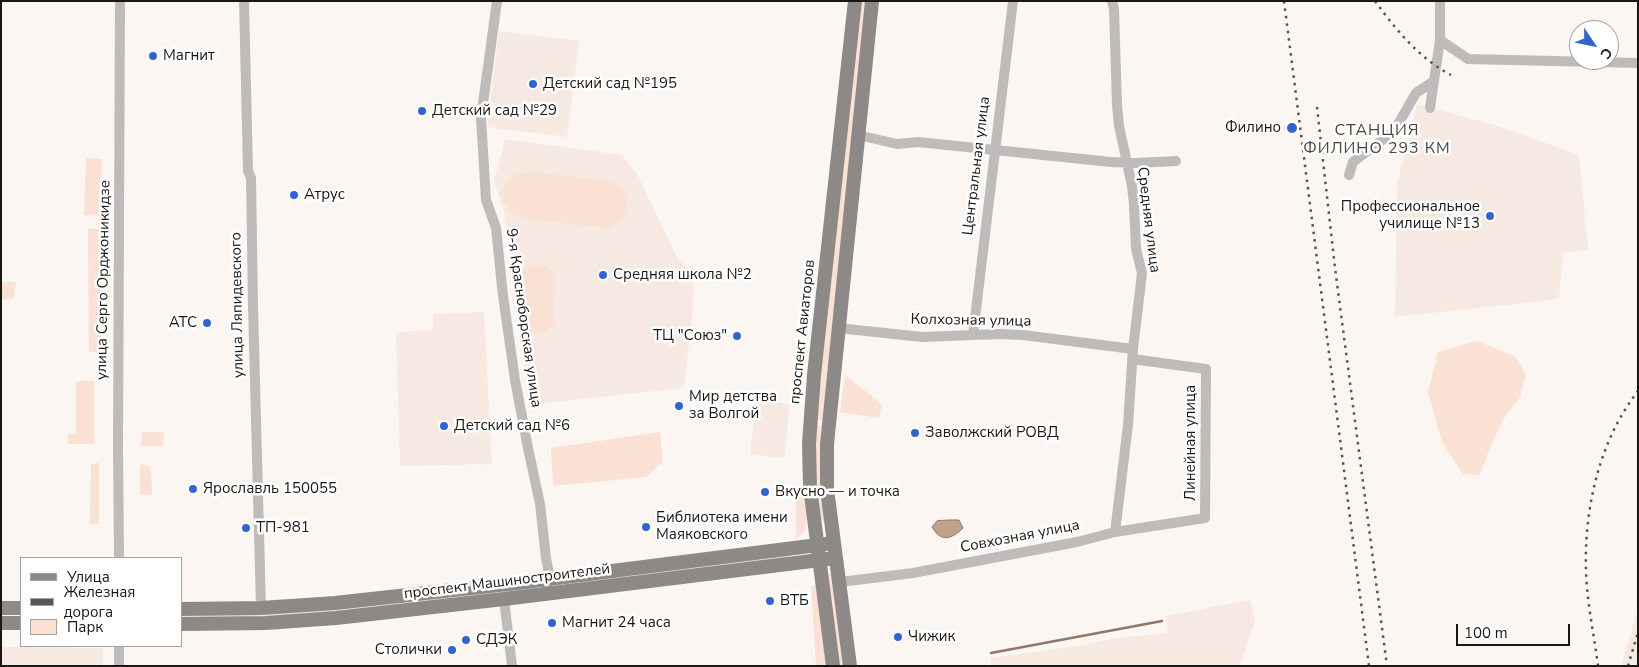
<!DOCTYPE html>
<meta charset="utf-8">
<style>
body{margin:0}
#map{position:relative;width:1639px;height:667px;overflow:hidden;background:#fcf6f3;font-family:"Nunito Sans",sans-serif}
canvas{display:block}
.frame{position:absolute;inset:0;border:2px solid #1a1817;pointer-events:none}
.legend{position:absolute;left:20px;top:557px;width:162px;height:90px;box-sizing:border-box;background:#fff;border:1px solid #a3a3a2;margin:0;padding:6px 9px;list-style:none;font-size:15px;color:#1a1817}
.legend li{display:flex;align-items:center;gap:10px;height:25px}
.legend b{width:25px;border:1px solid #a3a3a2}
.north{position:absolute;left:1569px;top:20px;width:50px;height:50px;box-sizing:border-box;background:#fff;border:1px solid #a3a3a2;border-radius:50%;rotate:124deg;font-size:14px;font-weight:700;line-height:20px;text-align:center;color:#1a1817}
.north::after{content:'';display:block;margin:auto;width:18px;height:22px;background:#3164d3;clip-path:polygon(50% 0,100% 100%,50% 72%,0 100%)}
.scale{position:absolute;left:1456px;top:624px;width:114px;height:22px;box-sizing:border-box;border:2px solid #1a1817;border-top:0;padding-left:6px;font-size:15px;line-height:18px;white-space:nowrap;color:#1a1817;-webkit-text-stroke:4px #fff;paint-order:stroke}
</style>
<div id="map">
<canvas width="1639" height="667"></canvas>
<div class="frame"></div>
<ul class="legend">
<li><b style="height:6px;background:#8d8986"></b>Улица</li>
<li><b style="height:6px;background:#575453"></b>Железная дорога</li>
<li><b style="height:14px;background:#fae1d3"></b>Парк</li>
</ul>
<div class="north">С</div>
<div class="scale">100 m</div>
</div>
<script>
const c = document.querySelector('canvas').getContext('2d');
c.lineJoin = 'round';
function fill(path, color) { c.fillStyle = color; c.fill(path, 'evenodd'); }
function trace(path, color, width, dash) { c.strokeStyle = color; c.lineWidth = width; c.lineCap = dash ? 'butt' : 'round'; c.setLineDash(dash || []); c.stroke(path); }
function drawText(font, color, halo, rows, align = 'center') {
  c.font = font + ' "Nunito Sans",sans-serif'; c.lineWidth = 5; c.setLineDash([]); c.textBaseline = 'middle'; c.strokeStyle = halo; c.fillStyle = color; for (const [text, x, y, turn = 0] of rows) {
    c.save(); c.translate(x, y); c.rotate((+turn || 0) * Math.PI / 180); c.textAlign = isNaN(turn) ? turn : align; if (halo) c.strokeText(text, 0, 0); c.fillText(text, 0, 0); c.restore();
  }
}
fill(new Path2D(`
 M 499,31 L 579,41 L 567,137 L 487,127 Z
 M 1417,104 L 1498,126 L 1579,155 L 1588,249 L 1563,253 L 1559,299 L 1395,317 L 1397,184 Z
 M 505,139 L 622,155 L 638,176 L 676,255 L 694,279 L 693,308 L 684,388 L 528,405 L 514,271 L 504,212 L 494,181 Z
 M 484,312 L 492,464 L 400,466 L 396,332 L 433,330 L 433,314 Z
 M 757,400 L 790,404 L 784,458 L 750,454 Z
 M 1250,600 L 1255,622 L 1240,666 L 991,666 L 990,658 L 1084,645 L 1116,638 L 1168,633 L 1166,616 Z
 M 1638,609 L 1638,666 L 1621,666 Z
 M 1,647 L 103,648 L 103,666 L 1,666 Z`), '#f6e9e2');
fill(new Path2D(`
 M 862,1 L 867,1 L 822,420 L 816,419 Z
 M 86,158 L 102,159 L 99,216 L 84,215 Z
 M 537,173 L 613,181 L 624,191 L 627,206 L 622,220 L 609,228 L 524,219 L 511,213 L 503,200 L 505,185 L 515,174 Z
 M 88,229 L 101,229 L 101,352 L 89,352 Z
 M 531,265 C 541,265 548,264 553,274 L 554,323 C 548,336 536,333 524,330 L 520,274 L 526,267 Z
 M 1,282 L 16,282 L 14,298 L 1,300 Z
 M 1477,341 L 1516,357 L 1526,376 L 1520,397 L 1502,421 L 1489,450 L 1480,475 L 1463,474 L 1442,442 L 1428,392 L 1438,352 Z
 M 845,375 L 882,404 L 879,418 L 840,412 Z
 M 76,381 L 94,381 L 94,444 L 68,444 L 68,434 L 76,434 Z
 M 816,425 L 821,425 C 819,458 820,489 825,521 L 823,522 L 822,521 C 816,489 815,458 816,425 Z
 M 142,432 L 164,432 L 163,446 L 141,446 Z
 M 660,432 L 663,462 L 646,477 L 553,486 L 551,448 Z
 M 99,463 L 99,524 L 90,524 L 91,464 Z
 M 140,464 L 151,467 L 152,495 L 140,494 Z
 M 804,493 C 807,511 813,527 796,539 L 796,494 Z
 M 789,555 L 789,558 L 444,601 L 283,616 L 181,618 L 181,614 Z
 M 832,573 L 845,666 L 839,666 L 828,574 Z
 M 817,585 L 826,662 L 826,666 L 816,666 L 811,586 Z`), '#fae1d3');
const water = new Path2D(`
 M 949,520 L 959,520 L 963,528 C 952,539 941,543 932,527 L 937,521 Z`);
fill(water, '#c2a08b');
trace(water, '#907768', 1);
trace(new Path2D(`
 M 991,653 L 1162,621`), '#907768', 2.5);
trace(new Path2D(`
 M 244,1 L 248,171 L 251,178 L 253,306 L 261,608
 M 497,1 L 481,118 L 486,200 L 496,228 L 503,296 L 515,380 L 528,448 L 540,504 L 546,558 L 550,579
 M 1112,1 L 1114,9 L 1117,105 L 1119,126 L 1132,186 L 1134,205 L 1136,249 L 1142,273 L 1133,349 L 1128,425 L 1115,532
 M 1440,40 L 1468,59 L 1638,63
 M 1430,108 L 1440,40 L 1440,1
 M 858,135 L 897,144 L 918,142 L 1111,162 L 1135,163 L 1176,161
 M 1349,175 L 1353,162 L 1394,131 L 1416,93 L 1434,81
 M 838,328 L 922,337 L 1000,334 L 1023,335 L 1133,349
 M 973,335 L 1013,1
 M 119,558 L 118,448 L 120,1
 M 840,582 L 913,573 L 1077,542 L 1115,532 L 1205,518 L 1206,369 L 1132,359
 M 504,599 L 512,666
 M 119,666 L 119,646`), '#bebbba', 10);
trace(new Path2D(`
 M 1,608 L 21,608
 M 181,609 L 261,608 L 335,603 L 517,583 L 826,544
 M 1,623 L 21,623
 M 181,624 L 266,623 L 336,618 L 504,599 L 828,559
 M 833,666 L 810,487 L 809,444 L 814,375 L 855,1
 M 850,666 L 827,489 L 827,444 L 872,1`), '#8d8986', 14);
trace(new Path2D(`
 M 1284,1 L 1369,666
 M 1375,1 C 1396,30 1419,58 1451,75
 M 1317,107 L 1335,268 L 1387,666
 M 1598,666 C 1594,634 1587,603 1586,571 C 1584,509 1599,441 1638,391
 M 1628,666 L 1638,632`), '#575453', 2.5, [2.5, 5]);
for (const [x, y, r, color] of [
 [153,56,5,"#3164d3"],
 [533,84,5,"#3164d3"],
 [422,111,5,"#3164d3"],
 [1292,128,6,"#3164d3"],
 [294,195,5,"#3164d3"],
 [1490,216,5,"#3164d3"],
 [603,275,5,"#3164d3"],
 [207,323,5,"#3164d3"],
 [737,336,5,"#3164d3"],
 [679,406,5,"#3164d3"],
 [444,426,5,"#3164d3"],
 [915,433,5,"#3164d3"],
 [193,489,5,"#3164d3"],
 [765,492,5,"#3164d3"],
 [646,527,5,"#3164d3"],
 [246,528,5,"#3164d3"],
 [770,601,5,"#3164d3"],
 [552,623,5,"#3164d3"],
 [898,637,5,"#3164d3"],
 [466,640,5,"#3164d3"],
 [452,650,5,"#3164d3"]
]) { const dot = new Path2D(); dot.arc(x, y, r, 0, 2 * Math.PI); c.fillStyle = color; c.fill(dot); trace(dot, '#fff', 2); }
drawText('15px', '#1a1817', '#fff', [
 ["Магнит",163,56],
 ["Детский сад №195",543,84],
 ["Детский сад №29",432,111],
 ["Филино",1281,128,"right"],
 ["Атрус",304,195],
 ["Профессиональное",1480,207,"right"],
 ["училище №13",1480,224,"right"],
 ["Средняя школа №2",613,275],
 ["АТС",197,323,"right"],
 ["ТЦ \"Союз\"",727,336,"right"],
 ["Мир детства",689,397],
 ["за Волгой",689,414],
 ["Детский сад №6",454,426],
 ["Заволжский РОВД",925,433],
 ["Ярославль 150055",203,489],
 ["Вкусно — и точка",775,492],
 ["Библиотека имени",656,518],
 ["Маяковского",656,535],
 ["ТП-981",256,528],
 ["ВТБ",780,601],
 ["Магнит 24 часа",562,623],
 ["Чижик",908,637],
 ["СДЭК",476,640],
 ["Столички",442,650,"right"]
], 'left');
drawText('15px', '#1a1817', '#fff', [
 ["Центральная улица",977,166,-83],
 ["Средняя улица",1148,220,83],
 ["улица Серго Орджоникидзе",104,280,-89],
 ["улица Ляпидевского",238,305,-91],
 ["9-я Красноборская улица",523,318,82],
 ["Колхозная улица",971,321,1],
 ["проспект Авиаторов",803,332,-84],
 ["Линейная улица",1191,443,-90],
 ["Совхозная улица",1020,537,-11],
 ["проспект Машиностроителей",507,582,-7]
]);
c.letterSpacing = '1px';
drawText('16px', '#4a4543', '#fff', [
 ["СТАНЦИЯ",1377,131],
 ["ФИЛИНО 293 КМ",1377,149]
]);
c.letterSpacing = '0px';
</script>
